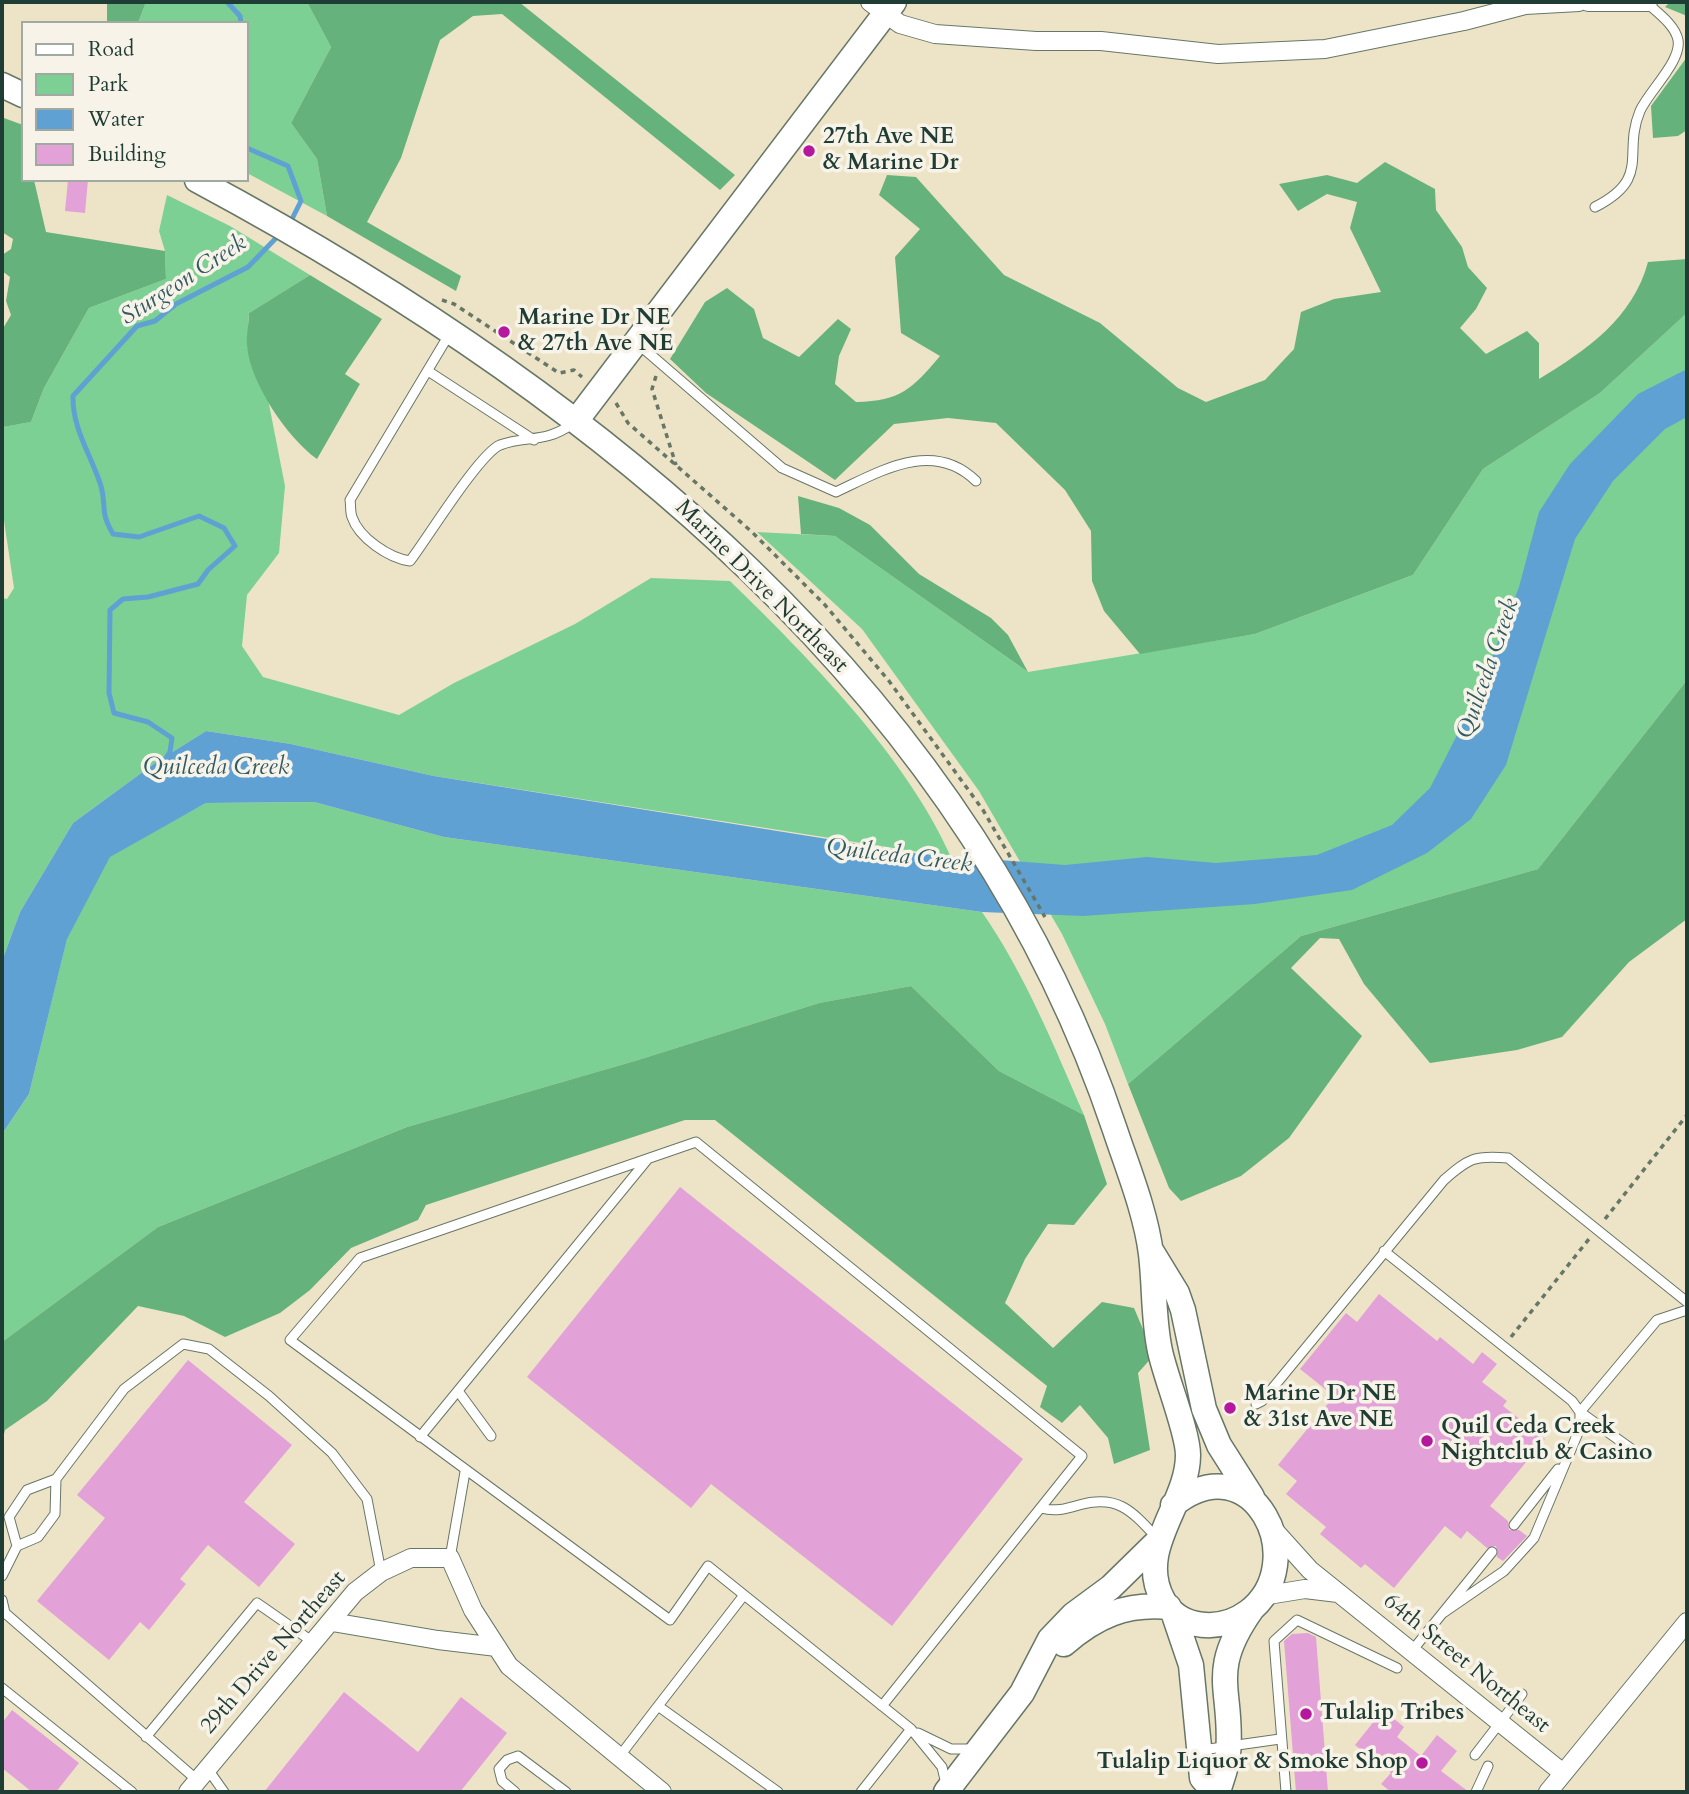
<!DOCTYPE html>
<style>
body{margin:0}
#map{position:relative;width:1689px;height:1794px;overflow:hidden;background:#ede4c7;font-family:Cardo,serif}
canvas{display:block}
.frame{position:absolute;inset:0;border:4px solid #1f3d34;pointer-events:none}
.legend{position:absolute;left:21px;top:21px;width:228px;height:161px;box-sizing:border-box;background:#f7f3e8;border:2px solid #a1aaa0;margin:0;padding:9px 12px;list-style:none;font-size:21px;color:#1f3d34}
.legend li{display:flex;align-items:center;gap:14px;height:35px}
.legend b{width:35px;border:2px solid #a1aaa0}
</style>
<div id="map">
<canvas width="1689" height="1794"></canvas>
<div class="frame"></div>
<ul class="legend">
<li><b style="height:9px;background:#fff"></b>Road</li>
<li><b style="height:19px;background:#7dd093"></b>Park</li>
<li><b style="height:19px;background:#5fa1d3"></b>Water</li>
<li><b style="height:19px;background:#e2a1d7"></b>Building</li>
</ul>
</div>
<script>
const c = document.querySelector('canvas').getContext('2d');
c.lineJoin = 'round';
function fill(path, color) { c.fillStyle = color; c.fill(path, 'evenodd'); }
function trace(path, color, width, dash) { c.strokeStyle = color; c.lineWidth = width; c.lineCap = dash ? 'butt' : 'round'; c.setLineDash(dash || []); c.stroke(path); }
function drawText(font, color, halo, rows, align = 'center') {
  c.font = font + ' Cardo,serif'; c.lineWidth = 7; c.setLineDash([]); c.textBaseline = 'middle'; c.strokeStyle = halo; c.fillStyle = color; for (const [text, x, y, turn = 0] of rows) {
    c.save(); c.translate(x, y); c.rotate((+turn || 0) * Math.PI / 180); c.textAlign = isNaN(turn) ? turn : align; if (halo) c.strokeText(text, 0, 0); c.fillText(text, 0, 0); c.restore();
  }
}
fill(new Path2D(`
 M 146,2 L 307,2 L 331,47 L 291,123 L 317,159 L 327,216 L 247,173 L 247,23 L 138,23 Z
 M 167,195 L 230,226 L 310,275 L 249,313 L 247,347 L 268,399 L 285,486 L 279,553 L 247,595 L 242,646 L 263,677 L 399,715 L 454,683 L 575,624 L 651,578 L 730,581 C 808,657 907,757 951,857 L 434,776 L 291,744 L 206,731 L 155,763 L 73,823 L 20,912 L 2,961 L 2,598 L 7,599 L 14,588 L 2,507 L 2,427 L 31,422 L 44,388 L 89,308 L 166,279 L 165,251 L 159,231 Z
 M 1687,313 L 1687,680 L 1538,869 L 1301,936 L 1128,1084 L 1105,1024 L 1062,934 L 979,791 L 862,629 L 757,532 L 835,536 L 1028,672 L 1255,634 L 1413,575 L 1483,469 L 1600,393 Z
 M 314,802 L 444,837 L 982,912 C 1025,974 1054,1046 1084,1115 L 999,1071 L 911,986 L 819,1003 L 638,1060 L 407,1127 L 158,1227 L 2,1342 L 2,1134 L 29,1094 L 67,938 L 110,856 L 206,803 Z`), '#7dd093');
fill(new Path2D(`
 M 107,2 L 146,2 L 138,23 L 107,23 Z
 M 307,2 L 519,2 L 735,175 L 720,190 L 502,14 L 473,16 L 440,40 L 401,158 L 367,222 L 461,276 L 456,291 L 327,216 L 317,159 L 291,123 L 331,47 Z
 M 1670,2 L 1687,2 L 1687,16 L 1665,7 Z
 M 1687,57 L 1687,130 L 1678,136 L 1653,138 L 1651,106 Z
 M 4,118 L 23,125 L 23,180 L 34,180 L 46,232 L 165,251 L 166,279 L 89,308 L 44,388 L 31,422 L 3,427 L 2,330 L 11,315 L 6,301 L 10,277 L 2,271 L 2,255 L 11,249 L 13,239 L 2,232 L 2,128 Z
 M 1385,162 L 1435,189 L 1436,210 L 1462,247 L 1468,267 L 1487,288 L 1476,309 L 1460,328 L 1486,354 L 1527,331 L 1539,343 L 1539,379 C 1587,350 1633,318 1648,262 L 1687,259 L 1687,313 L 1600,393 L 1483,469 L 1413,575 L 1255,634 L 1140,654 L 1104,611 L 1092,581 L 1091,531 L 1065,490 L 996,423 L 948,418 L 894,424 L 835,480 L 706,393 L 670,359 L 705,302 L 727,288 L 754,309 L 763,338 L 799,357 L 838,319 L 851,329 L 839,356 L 835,384 L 856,402 C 901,401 912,389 940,356 L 901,333 L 895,257 L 920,229 L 879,195 L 887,175 L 916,177 L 1004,275 L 1100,323 L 1178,388 L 1206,402 L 1265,380 L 1294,349 L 1301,312 L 1334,299 L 1381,292 L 1350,228 L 1357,202 L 1327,194 L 1298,211 L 1279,184 L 1327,175 L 1357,183 Z
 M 310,275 L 382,319 L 345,374 L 360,384 L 317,459 C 287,438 250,382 247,346 C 246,335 249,324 249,313 Z
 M 798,496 L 839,508 L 870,525 L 919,574 L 991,618 L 1008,635 L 1028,672 L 835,536 L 801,534 Z
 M 1687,680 L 1687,919 L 1629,962 L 1562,1037 L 1517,1050 L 1430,1063 L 1364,984 L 1339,939 L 1320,938 L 1291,968 L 1362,1036 L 1289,1138 L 1241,1176 L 1181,1201 L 1169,1188 L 1128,1084 L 1301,936 L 1538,869 Z
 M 911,986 L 999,1071 L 1084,1115 L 1107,1184 L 1074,1225 L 1048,1224 L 1025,1259 L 1005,1303 L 1053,1348 L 1102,1302 L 1134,1308 L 1154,1355 L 1138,1373 L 1150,1450 L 1114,1464 L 1108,1438 L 1080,1405 L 1062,1423 L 1040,1407 L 1047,1386 L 715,1120 L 685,1120 L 426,1205 L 418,1220 L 351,1248 L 310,1290 L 280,1313 L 225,1337 L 184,1316 L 138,1306 L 47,1401 L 5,1430 L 2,1442 L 2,1342 L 158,1227 L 407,1127 L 638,1060 L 819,1003 Z`), '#66b27d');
fill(new Path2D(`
 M 1687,369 L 1687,417 L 1665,429 L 1613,481 L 1575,539 L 1506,765 L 1471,819 L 1427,853 L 1352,890 L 1255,904 L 1083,916 L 982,912 L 444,837 L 314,802 L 206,803 L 110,857 L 67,939 L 29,1094 L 2,1134 L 2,961 L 20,912 L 73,823 L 155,763 L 206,731 L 291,744 L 434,776 L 921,854 L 1065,865 L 1147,857 L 1216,863 L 1317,855 L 1392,825 L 1430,788 L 1477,696 L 1519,587 L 1539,512 L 1570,464 L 1638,394 Z`), '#5fa1d3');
trace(new Path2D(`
 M 227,2 L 240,16 L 241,23
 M 247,148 L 288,166 L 301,201 L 289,225
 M 164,761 L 170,752 L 172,738 L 148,722 L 114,713 L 109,693 L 110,610 L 123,599 L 148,597 L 198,584 L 208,570 L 235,546 L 224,528 L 199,516 L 139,537 L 113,534 C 99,510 107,507 101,486 C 91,455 72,428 73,396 L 137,326 L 155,321 L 176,304 L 248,267 L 280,234`), '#5fa1d3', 5);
fill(new Path2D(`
 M 68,180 L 88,180 L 85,213 L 65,211 Z
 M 680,1187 L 1023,1459 L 892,1626 L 711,1484 L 691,1508 L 527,1377 Z
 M 1379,1294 L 1437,1341 L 1440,1337 L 1473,1364 L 1482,1352 L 1497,1364 L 1482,1382 L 1507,1401 L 1503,1406 L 1545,1439 L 1490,1506 L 1508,1521 L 1509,1530 L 1519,1530 L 1527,1536 L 1503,1561 L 1497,1557 L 1496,1546 L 1487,1548 L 1467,1531 L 1461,1539 L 1445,1526 L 1394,1588 L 1365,1564 L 1361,1568 L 1320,1534 L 1326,1527 L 1286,1494 L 1297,1481 L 1278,1465 L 1334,1396 L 1300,1369 L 1346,1313 L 1357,1322 Z
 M 188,1360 L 292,1445 L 244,1502 L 295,1544 L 259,1587 L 208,1545 L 180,1579 L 186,1584 L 149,1630 L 140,1622 L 109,1660 L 37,1601 L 105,1518 L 77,1495 Z
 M 1308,1633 L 1316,1637 L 1328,1792 L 1296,1792 L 1284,1641 L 1292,1634 Z
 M 344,1692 L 418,1752 L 461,1697 L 507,1733 L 460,1792 L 264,1792 Z
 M 12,1710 L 79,1763 L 56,1792 L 32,1792 L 2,1768 L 2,1723 Z
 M 1383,1710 L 1404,1727 L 1397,1737 L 1421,1756 L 1437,1735 L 1457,1751 L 1441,1771 L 1469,1792 L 1391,1792 L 1381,1784 L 1391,1773 L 1355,1745 Z`), '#e2a1d7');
const lane = new Path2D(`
 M 1595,207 C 1652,178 1622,154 1640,111 C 1648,92 1682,61 1678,40 C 1675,25 1658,13 1647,3
 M 450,333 L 350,500 C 351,505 350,512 352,517 C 359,538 389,558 410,561 C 427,539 479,454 500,445 C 527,435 544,444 572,424
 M 637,343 L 782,468 L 836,492 C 881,471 933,439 976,481
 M 428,371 L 534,440
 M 1384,1251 L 1572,1401 L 1580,1412 L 1580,1428 L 1534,1538 L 1504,1571 L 1443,1613
 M 458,1391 L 491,1436
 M 1256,1404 L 1262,1401 L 1444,1180 C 1469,1158 1475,1155 1508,1158 L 1687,1302
 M 420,1437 L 647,1160
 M 1637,1453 L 1580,1412 L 1657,1320 L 1687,1310
 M 1041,1508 C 1055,1512 1065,1509 1079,1505 C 1118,1494 1132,1511 1158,1539
 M 1514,1525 L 1558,1469
 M 17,1546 L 38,1537 L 55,1514 L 56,1479 L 124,1389 L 183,1344 L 209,1349 L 269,1396 L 332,1453 L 367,1499 L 381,1572
 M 450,1558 L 465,1472
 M 2,1576 L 17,1546 L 9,1517 L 27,1490 L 56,1479
 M 744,1595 L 658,1706 L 778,1792
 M 2,1600 L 5,1613 L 197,1780
 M 1411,1652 L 1492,1552
 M 2,1688 L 132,1792
 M 882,1706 L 1082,1456 L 696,1142 L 360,1258 L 290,1340 L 670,1620 L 708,1566 L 911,1729 L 942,1767 L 946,1784
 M 918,1733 L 951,1749 L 974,1749
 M 146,1737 L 257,1603 L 313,1642
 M 1202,1750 L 1280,1739
 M 1475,1755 L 1522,1694
 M 619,1757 L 658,1706
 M 207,1768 L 224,1792
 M 515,1792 L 502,1781 L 499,1769 L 507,1760 L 518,1756 L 566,1792
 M 861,1792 L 911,1729
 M 1286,1792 L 1274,1641 L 1297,1620 L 1397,1668
 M 1476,1792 L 1488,1766`);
const street = new Path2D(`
 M 870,2 L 900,24 L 935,34 L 1036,41 L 1101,41 L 1218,54 L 1325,49 L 1464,21 L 1525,5 L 1579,2
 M 1588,2 L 1648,2
 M 1273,1529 L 1310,1570 L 1563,1773
 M 1262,1596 L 1305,1589 L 1338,1593
 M 332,1622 L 438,1640 L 497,1647
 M 188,1792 L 355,1592 L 381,1572 L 411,1558 L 450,1558 L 473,1610 L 509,1666 L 662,1792
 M 1548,1792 L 1687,1622`);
const secondary = new Path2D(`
 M 2,85 L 23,95
 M 197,180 C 592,392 968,690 1115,1130 C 1128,1169 1146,1213 1151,1254 C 1155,1287 1153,1319 1160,1351 C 1166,1379 1188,1432 1188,1455 C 1188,1505 1135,1549 1163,1600 C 1180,1630 1221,1632 1248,1612 C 1313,1563 1253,1440 1173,1505
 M 576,421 L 894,2
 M 1152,1252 L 1177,1293 L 1183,1310 L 1204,1409 L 1219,1445 L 1252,1497
 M 1174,1615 L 1191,1665 L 1202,1778 L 1214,1792
 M 1064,1644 C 1096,1616 1126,1603 1169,1607
 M 946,1792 L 1022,1693 L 1050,1639 L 1073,1615 L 1111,1587 L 1159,1540
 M 1218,1792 C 1221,1781 1227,1767 1228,1755 C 1234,1689 1206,1674 1252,1609`);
trace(lane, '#677767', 11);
trace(street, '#677767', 20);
trace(secondary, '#677767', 27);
trace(new Path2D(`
 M 442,300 L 454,304 L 559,373 L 574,370 L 582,377
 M 656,376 L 652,389 L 676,465
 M 616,403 L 628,423 L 752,532 L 825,605 L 889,681 L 983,810 L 1045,917
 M 1605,1219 L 1687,1115
 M 1511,1337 L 1589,1239`), '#677767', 3.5, [5, 5]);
trace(lane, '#fff', 9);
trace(street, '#fff', 18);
trace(secondary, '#fff', 24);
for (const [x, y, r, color] of [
 [809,151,7,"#b5179e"],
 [504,332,7,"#b5179e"],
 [1230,1408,7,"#b5179e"],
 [1427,1441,7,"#b5179e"],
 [1306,1714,7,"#b5179e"],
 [1422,1763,7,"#b5179e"]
]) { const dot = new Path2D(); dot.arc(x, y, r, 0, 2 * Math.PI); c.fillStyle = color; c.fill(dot); trace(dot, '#f7f3e8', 2.5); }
drawText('bold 23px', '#1f3d34', '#f7f3e8', [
 ["27th Ave NE",823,138],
 ["& Marine Dr",823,164],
 ["Marine Dr NE",518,319],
 ["& 27th Ave NE",518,345],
 ["Marine Dr NE",1244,1395],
 ["& 31st Ave NE",1244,1421],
 ["Quil Ceda Creek",1441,1428],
 ["Nightclub & Casino",1441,1454],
 ["Tulalip Tribes",1320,1714],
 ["Tulalip Liquor & Smoke Shop",1408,1763,"right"]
], 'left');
drawText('23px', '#1f3d34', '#f7f3e8', [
 ["Marine Drive Northeast",761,587,45],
 ["29th Drive Northeast",274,1653,-49],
 ["64th Street Northeast",1466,1664,39]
]);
drawText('italic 24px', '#325b64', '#f7f3e8', [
 ["Sturgeon Creek",184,281,-33],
 ["Quilceda Creek",1489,669,-71],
 ["Quilceda Creek",216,768],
 ["Quilceda Creek",899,857,7]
]);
</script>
